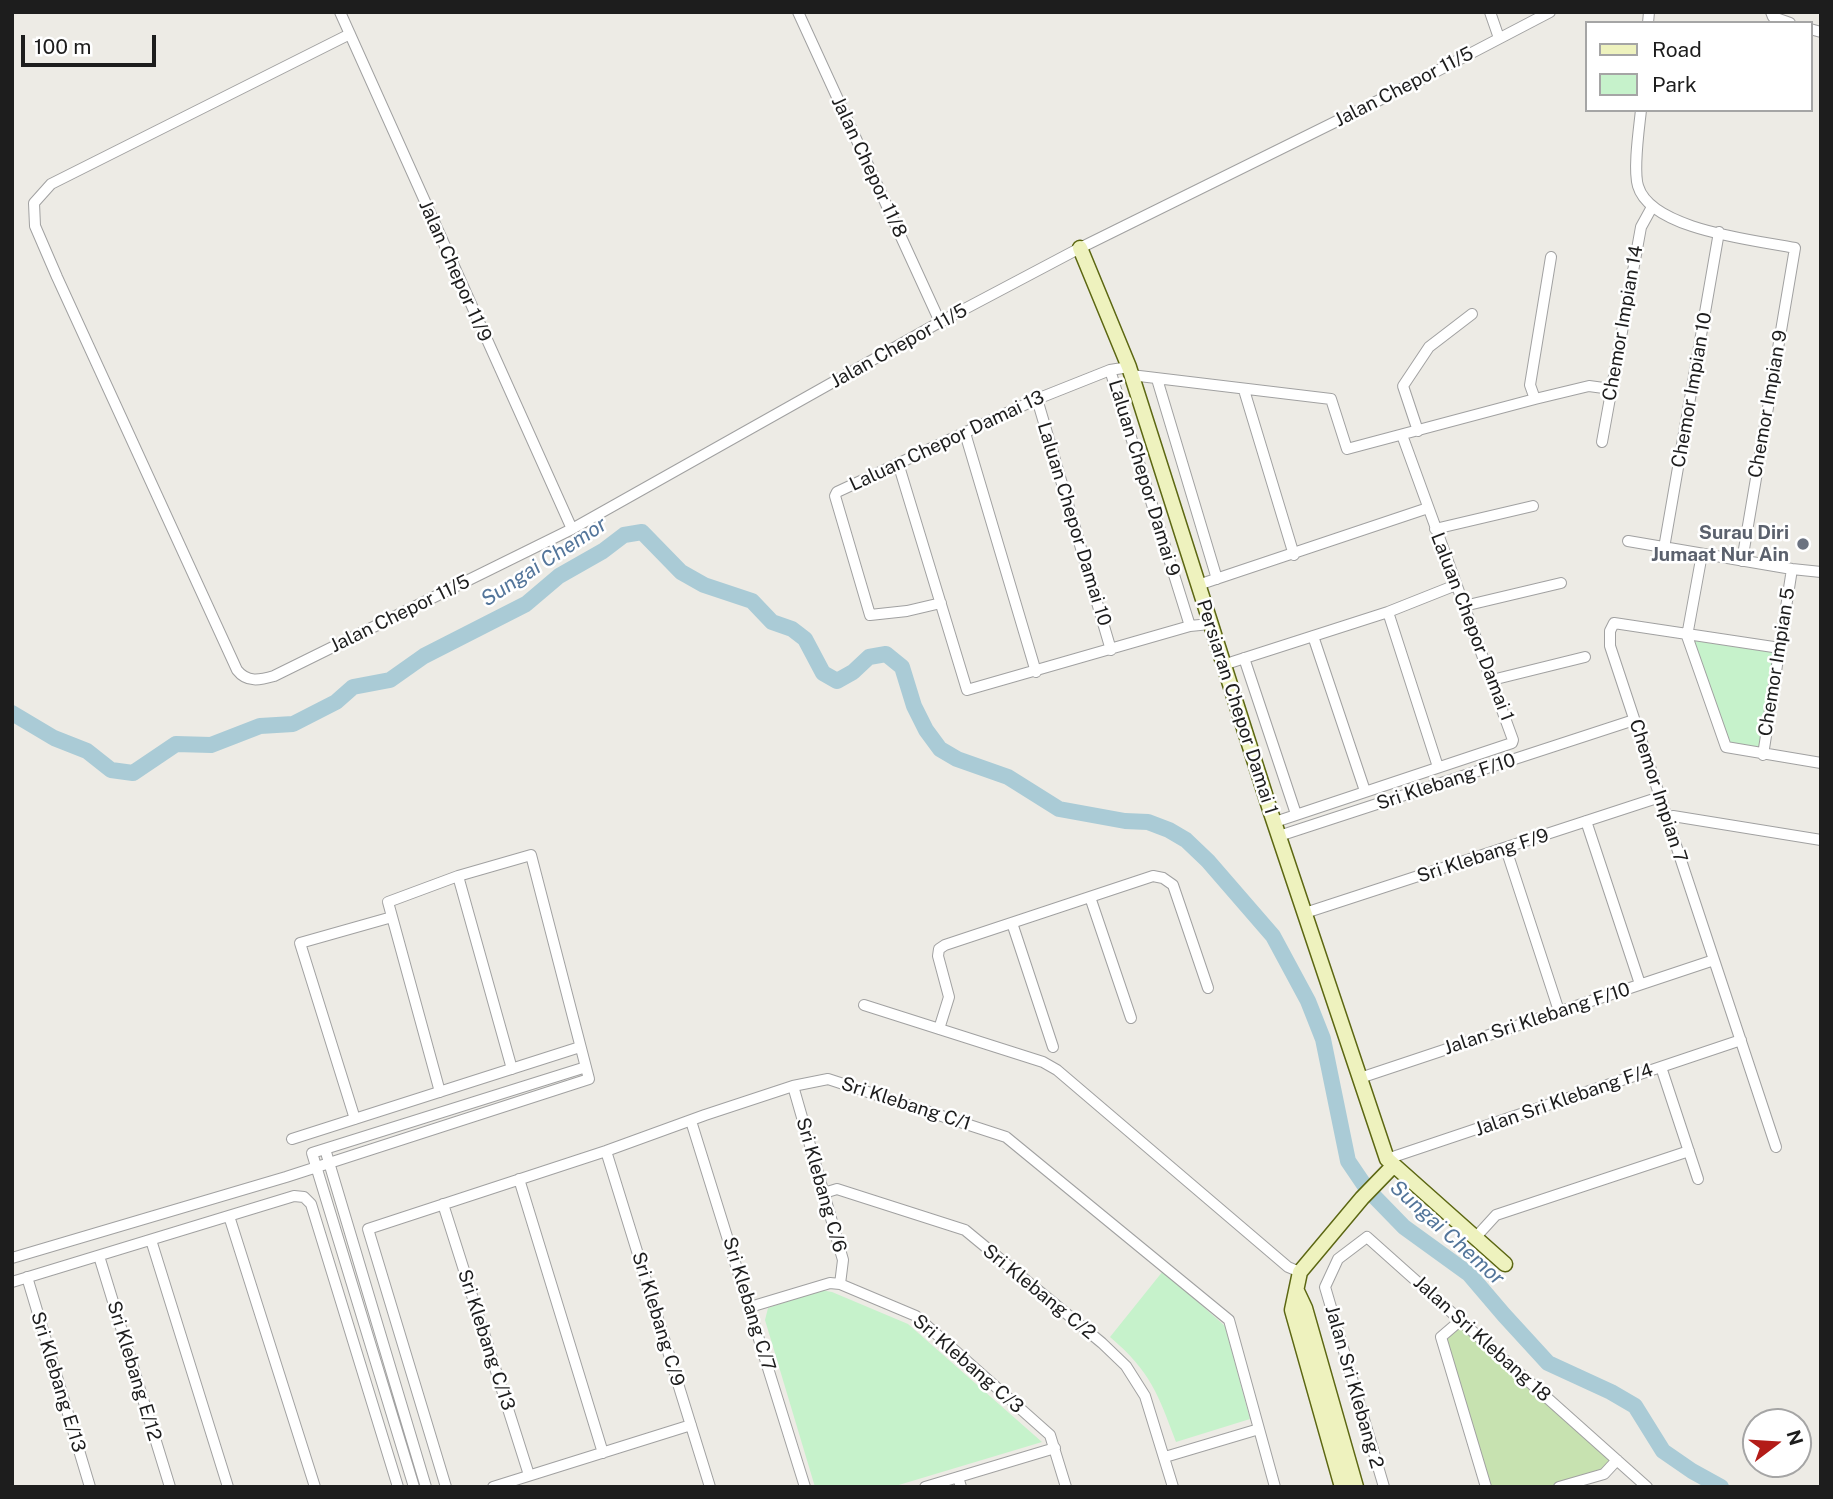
<!DOCTYPE html>
<style>
body{margin:0}
#map{position:relative;width:1833px;height:1499px;overflow:hidden;background:#edebe5;font-family:"Public Sans",sans-serif}
canvas{display:block}
.frame{position:absolute;inset:0;border:14px solid #1d1d1d;pointer-events:none}
.legend{position:absolute;left:1585px;top:21px;width:228px;height:91px;box-sizing:border-box;background:#fff;border:2px solid #a5a5a5;margin:0;padding:9px 12px;list-style:none;font-size:21px;color:#1d1d1d}
.legend li{display:flex;align-items:center;gap:14px;height:35px}
.legend b{width:35px;border:2px solid #a5a5a5}
.north{position:absolute;left:1742px;top:1408px;width:70px;height:70px;box-sizing:border-box;background:#fff;border:2px solid #a5a5a5;border-radius:50%;rotate:73deg;font-size:19px;font-weight:700;line-height:28px;text-align:center;color:#1d1d1d}
.north::after{content:'';display:block;margin:auto;width:24px;height:32px;background:#b31c18;clip-path:polygon(50% 0,100% 100%,50% 72%,0 100%)}
.scale{position:absolute;left:21px;top:35px;width:135px;height:32px;box-sizing:border-box;border:4px solid #1d1d1d;border-top:0;padding-left:9px;font-size:21px;line-height:24px;white-space:nowrap;color:#1d1d1d;-webkit-text-stroke:5px #fff;paint-order:stroke}
</style>
<div id="map">
<canvas width="1833" height="1499"></canvas>
<div class="frame"></div>
<ul class="legend">
<li><b style="height:9px;background:#eef2be"></b>Road</li>
<li><b style="height:19px;background:#c6f2cb"></b>Park</li>
</ul>
<div class="north">N</div>
<div class="scale">100 m</div>
</div>
<script>
const c = document.querySelector('canvas').getContext('2d');
c.lineJoin = 'round';
function fill(path, color) { c.fillStyle = color; c.fill(path, 'evenodd'); }
function trace(path, color, width, dash) { c.strokeStyle = color; c.lineWidth = width; c.lineCap = dash ? 'butt' : 'round'; c.setLineDash(dash || []); c.stroke(path); }
function drawText(font, color, halo, rows, align = 'center') {
  c.font = font + ' "Public Sans",sans-serif'; c.lineWidth = 5; c.setLineDash([]); c.textBaseline = 'middle'; c.strokeStyle = halo; c.fillStyle = color; for (const [text, x, y, turn = 0] of rows) {
    c.save(); c.translate(x, y); c.rotate((+turn || 0) * Math.PI / 180); c.textAlign = isNaN(turn) ? turn : align; if (halo) c.strokeText(text, 0, 0); c.fillText(text, 0, 0); c.restore();
  }
}
fill(new Path2D(`
 M 1462,1319 L 1617,1460 L 1604,1474 L 1559,1487 L 1486,1487 L 1441,1337 Z`), '#c7e2b0');
fill(new Path2D(`
 M 1687,636 L 1780,648 L 1763,755 L 1726,747 Z
 M 1163,1271 L 1225,1326 L 1250,1419 L 1176,1442 C 1158,1394 1151,1372 1110,1337 Z
 M 821,1290 L 832,1292 L 908,1324 L 1042,1442 L 892,1487 L 815,1487 L 765,1320 L 768,1308 Z`), '#c6f2cb');
trace(new Path2D(`
 M 12,713 L 54,738 L 87,751 L 111,770 L 133,773 L 176,744 L 211,745 L 260,726 L 293,724 L 336,702 L 353,687 L 390,680 L 424,656 L 526,604 L 559,576 L 603,551 L 624,535 L 642,532 L 681,572 L 704,585 L 752,601 L 772,622 L 792,629 L 805,639 L 823,673 L 837,681 L 853,672 L 869,657 L 886,654 L 902,667 L 914,706 L 926,730 L 940,749 L 957,759 L 1008,777 L 1059,809 L 1125,821 L 1148,822 L 1169,830 L 1186,840 L 1208,861 L 1273,936 L 1308,1001 L 1323,1039 L 1348,1161 L 1367,1189 L 1404,1227 L 1469,1274 L 1504,1315 L 1548,1363 L 1611,1392 L 1635,1406 L 1663,1451 L 1692,1471 L 1721,1487`), '#aacbd6', 16);
const street = new Path2D(`
 M 340,12 L 572,529
 M 798,12 L 940,322
 M 1490,12 L 1499,38
 M 1771,12 L 1773,17 L 1790,23
 M 1648,23 L 1649,12
 M 1810,29 L 1821,32
 M 350,34 L 51,184 L 34,203 L 35,226 L 57,277 L 237,670 C 247,683 260,680 274,676 L 572,529 L 940,322 L 1080,248 L 1418,81 L 1550,12
 M 1641,110 C 1639,129 1633,169 1638,186 C 1651,230 1755,240 1795,248 L 1742,561
 M 1551,257 L 1530,385 L 1535,399 L 1589,386 L 1611,389
 M 1110,370 L 1190,626
 M 1131,375 L 1331,399 L 1347,449 L 1535,399
 M 1157,379 L 1217,579
 M 1244,390 L 1294,555
 M 1037,399 L 1111,650
 M 1418,431 L 1403,386 L 1429,347 L 1472,314
 M 965,433 L 1036,672
 M 1602,442 L 1641,227 L 1652,207
 M 898,463 L 967,690 L 1190,626 L 1210,624
 M 1435,529 L 1533,506
 M 1628,541 L 1792,569 L 1821,572
 M 1664,548 L 1719,232
 M 1702,554 L 1687,636 L 1726,747 L 1821,763
 M 1198,585 L 1428,508
 M 941,603 L 907,611 L 870,615 L 835,496 L 837,492 L 1037,399 L 1110,370 L 1129,367
 M 1464,606 L 1561,583
 M 1388,612 L 1438,767
 M 1313,636 L 1365,791
 M 1244,658 L 1296,814
 M 1223,665 L 1388,612 L 1456,585
 M 1492,680 L 1585,657
 M 1763,755 L 1792,569
 M 1673,816 L 1821,840
 M 1586,821 L 1640,984
 M 1275,822 L 1512,743 L 1513,740 L 1402,435
 M 1279,836 L 1634,720
 M 1506,849 L 1559,1011
 M 458,876 L 512,1069
 M 1090,897 L 1131,1018
 M 1305,913 L 1660,797
 M 1012,923 L 1053,1047
 M 864,1005 L 1043,1062 L 1057,1070 L 1288,1267 L 1300,1272
 M 939,1029 L 949,997 L 938,956 L 939,949 L 945,945 L 1153,876 L 1163,878 L 1173,885 L 1208,988
 M 1661,1067 L 1698,1179
 M 1360,1078 L 1714,960
 M 793,1086 L 843,1260 L 840,1284
 M 355,1119 L 300,943 L 392,917
 M 691,1121 L 805,1487
 M 292,1139 L 580,1047
 M 1776,1147 L 1610,646 L 1610,631 L 1614,623 L 1780,648
 M 325,1149 L 426,1487
 M 606,1151 L 710,1487
 M 1387,1159 L 1741,1040
 M 519,1179 L 603,1453
 M 824,1193 L 837,1189 L 965,1230 L 1102,1343 L 1126,1366 L 1145,1396 L 1173,1487
 M 443,1204 L 529,1475
 M 229,1216 L 315,1487
 M 1475,1238 L 1496,1215 L 1689,1151
 M 151,1240 L 228,1487
 M 99,1256 L 170,1487
 M 12,1258 L 286,1177 L 589,1079 L 531,855 L 458,876 L 388,902 L 440,1092
 M 27,1277 L 90,1487
 M 12,1282 L 294,1196 L 304,1197 L 311,1204 L 398,1487
 M 750,1307 L 830,1283 L 840,1284 L 916,1316 L 1050,1435 L 1066,1487
 M 1462,1319 L 1441,1337 L 1486,1487
 M 1165,1457 L 1259,1429
 M 958,1477 L 961,1487
 M 414,1487 L 312,1153 L 586,1067
 M 446,1487 L 368,1229 L 606,1151 L 705,1115 L 793,1086 L 828,1079 L 1006,1137 L 1229,1320 L 1275,1487
 M 493,1487 L 691,1425
 M 925,1487 L 1055,1448
 M 1384,1487 L 1325,1287 L 1338,1259 L 1367,1237 L 1647,1487
 M 1559,1487 L 1604,1474 L 1617,1460`);
const secondary = new Path2D(`
 M 1080,248 L 1129,367 L 1271,813 L 1387,1159 L 1505,1264
 M 1297,1291 L 1305,1308 L 1356,1487
 M 1342,1487 L 1292,1310 L 1300,1272 L 1362,1198 L 1393,1166`);
trace(street, '#a1a1a1', 12);
trace(secondary, '#5c6712', 17);
trace(street, '#fff', 10);
trace(secondary, '#eef2be', 14);
for (const [x, y, r, color] of [
 [1803,544,7,"#6b7280"]
]) { const dot = new Path2D(); dot.arc(x, y, r, 0, 2 * Math.PI); c.fillStyle = color; c.fill(dot); trace(dot, '#fff', 2.5); }
drawText('19px', '#1d1d1d', '#fff', [
 ["Jalan Chepor 11/5",1404,87,-27],
 ["Jalan Chepor 11/8",869,167,65],
 ["Jalan Chepor 11/9",455,271,66],
 ["Chemor Impian 14",1623,323,-80],
 ["Jalan Chepor 11/5",899,346,-29],
 ["Chemor Impian 10",1692,390,-80],
 ["Chemor Impian 9",1768,404,-80],
 ["Laluan Chepor Damai 13",947,441,-25],
 ["Laluan Chepor Damai 9",1144,478,73],
 ["Laluan Chepor Damai 10",1074,524,73],
 ["Jalan Chepor 11/5",400,614,-26],
 ["Laluan Chepor Damai 1",1472,627,69],
 ["Chemor Impian 5",1777,662,-81],
 ["Persiaran Chepor Damai 1",1237,707,72],
 ["Sri Klebang F/10",1446,782,-18],
 ["Chemor Impian 7",1658,791,72],
 ["Sri Klebang F/9",1483,856,-18],
 ["Jalan Sri Klebang F/10",1537,1019,-18],
 ["Jalan Sri Klebang F/4",1564,1100,-19],
 ["Sri Klebang C/1",906,1104,18],
 ["Sri Klebang C/6",821,1185,74],
 ["Sri Klebang C/2",1039,1292,39],
 ["Sri Klebang C/7",749,1304,73],
 ["Sri Klebang C/9",658,1319,73],
 ["Jalan Sri Klebang 18",1482,1339,42],
 ["Sri Klebang C/13",486,1340,72],
 ["Sri Klebang C/3",968,1364,41],
 ["Sri Klebang E/12",134,1371,73],
 ["Sri Klebang E/13",58,1382,73],
 ["Jalan Sri Klebang 2",1354,1387,74]
]);
drawText('bold 19px', '#5b616d', '#fff', [
 ["Surau Diri",1789,533],
 ["Jumaat Nur Ain",1789,555]
], 'right');
drawText('italic 21px', '#53759a', '#fff', [
 ["Sungai Chemor",544,562,-33],
 ["Sungai Chemor",1447,1233,42]
]);
</script>
